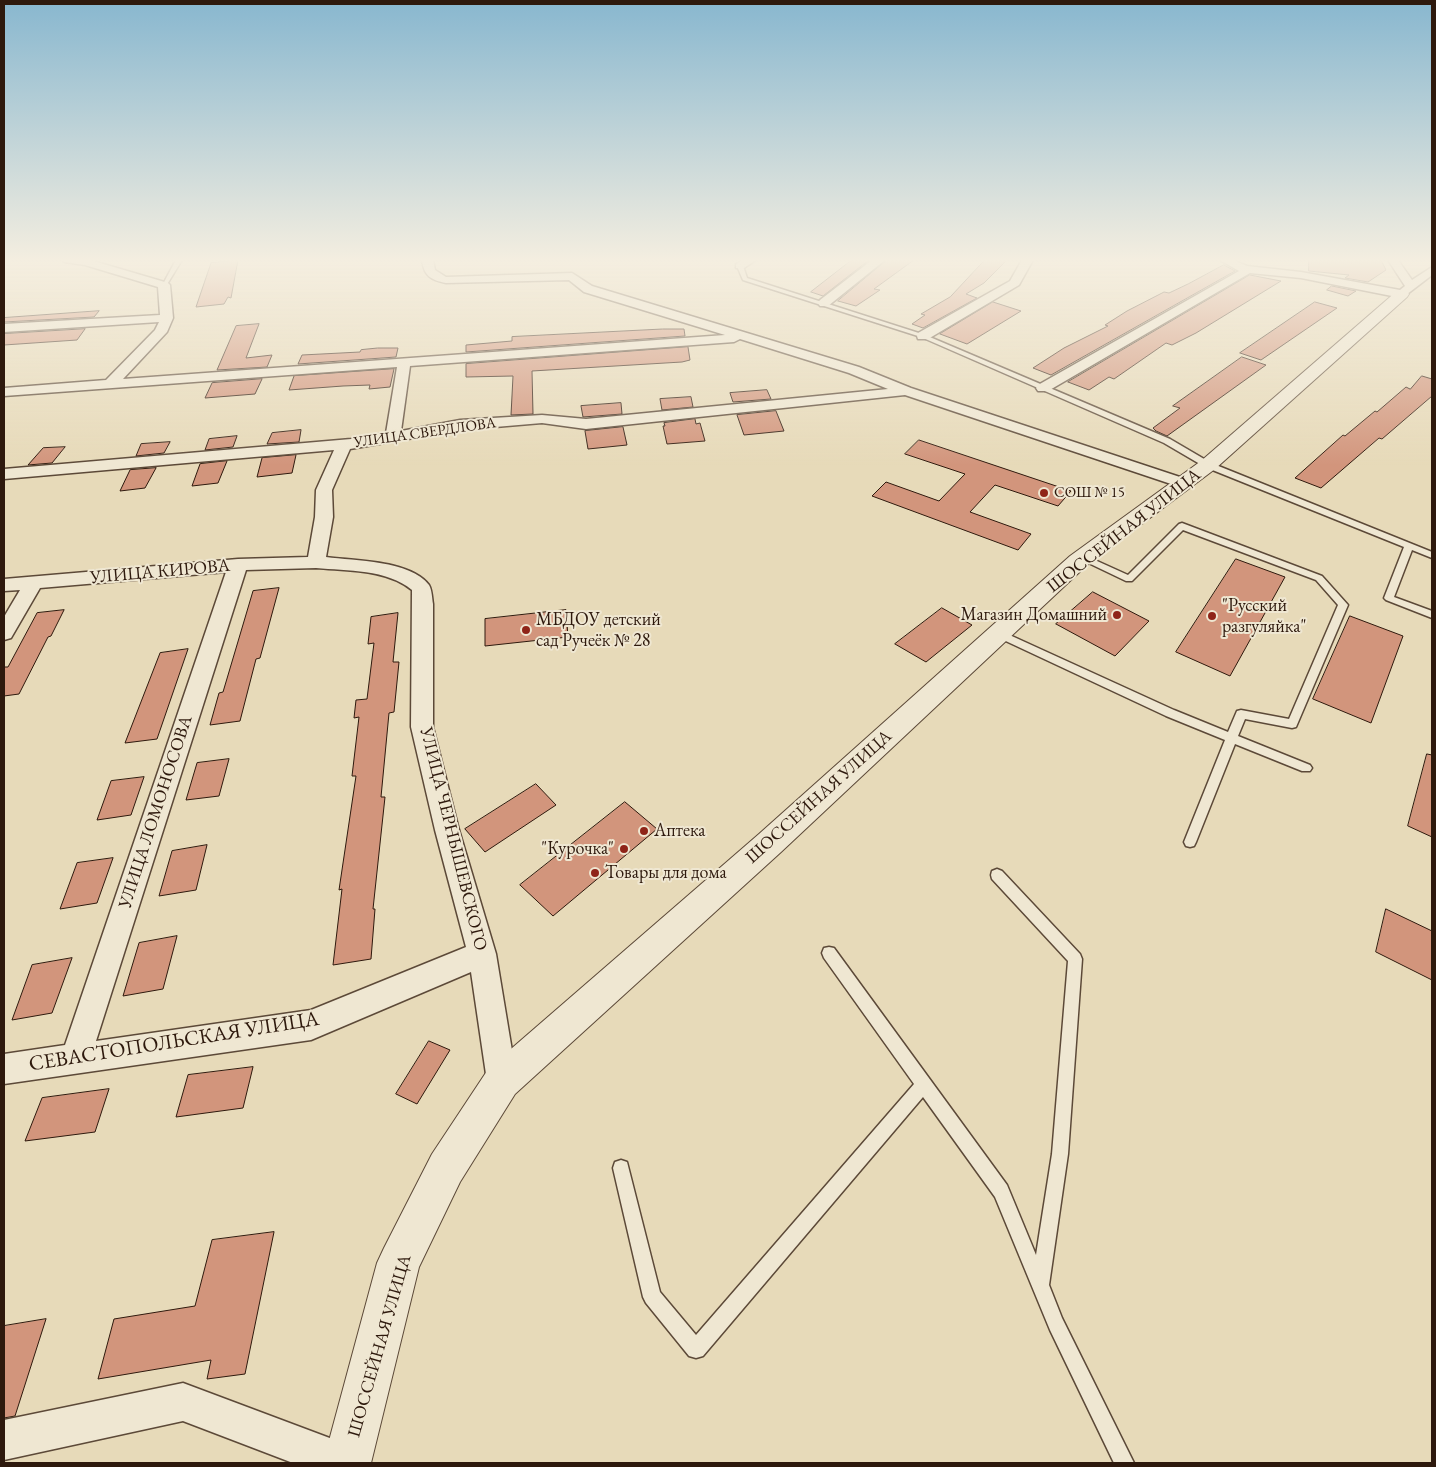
<!DOCTYPE html>
<meta charset="utf-8">
<style>
body{margin:0}
#map{position:relative;width:1436px;height:1467px;overflow:hidden;background:#e7dab9;font-family:"EB Garamond",serif}
canvas{display:block}
.frame{position:absolute;inset:0;border:5px solid #2e190d;pointer-events:none}
</style>
<div id="map">
<canvas width="1436" height="1467"></canvas>
<div class="frame"></div>
</div>
<script>
const c = document.querySelector('canvas').getContext('2d');
c.lineJoin = 'round';
function fill(path, color) { c.fillStyle = color; c.fill(path, 'evenodd'); }
function trace(path, color, width, dash) { c.strokeStyle = color; c.lineWidth = width; c.lineCap = dash ? 'butt' : 'round'; c.setLineDash(dash || []); c.stroke(path); }
function drawText(font, color, halo, rows, align = 'center') {
  c.font = font + ' "EB Garamond",serif'; c.lineWidth = 4; c.setLineDash([]); c.textBaseline = 'middle'; c.strokeStyle = halo; c.fillStyle = color; for (const [text, x, y, turn = 0] of rows) {
    c.save(); c.translate(x, y); c.rotate((+turn || 0) * Math.PI / 180); c.textAlign = isNaN(turn) ? turn : align; if (halo) c.strokeText(text, 0, 0); c.fillText(text, 0, 0); c.restore();
  }
}
const building = new Path2D(`
 M 238,260 L 231,298 L 228,297 L 224,304 L 196,307 L 211,263 Z
 M 852,260 L 869,260 L 823,296 L 811,292 Z
 M 887,260 L 914,260 L 874,289 L 880,290 L 856,306 L 838,301 Z
 M 985,260 L 1007,260 L 984,283 L 966,294 L 977,298 L 923,328 L 912,324 L 925,315 L 921,314 L 950,297 Z
 M 1309,260 L 1381,260 L 1386,270 L 1368,282 L 1345,278 L 1349,275 L 1309,271 Z
 M 1224,265 L 1235,271 L 1051,375 L 1033,368 L 1064,348 L 1108,326 L 1105,325 L 1127,311 L 1164,292 L 1169,293 L 1188,284 Z
 M 1250,275 L 1281,281 L 1196,333 L 1172,345 L 1166,343 L 1114,379 L 1109,377 L 1089,390 L 1068,382 Z
 M 1332,286 L 1356,291 L 1348,296 L 1327,290 Z
 M 993,302 L 1021,311 L 967,344 L 940,334 Z
 M 1315,302 L 1337,308 L 1261,360 L 1240,353 Z
 M 99,311 L 94,317 L 4,322 L 4,318 Z
 M 259,324 L 246,358 L 272,355 L 267,367 L 217,370 L 236,326 Z
 M 85,329 L 77,340 L 4,345 L 4,334 Z
 M 663,329 L 684,329 L 685,336 L 466,352 L 466,345 L 512,341 L 512,337 Z
 M 688,347 L 690,360 L 682,362 L 532,371 L 533,414 L 511,415 L 513,376 L 466,377 L 466,364 Z
 M 378,348 L 398,348 L 396,357 L 298,364 L 302,355 L 360,352 L 361,350 Z
 M 1242,357 L 1266,365 L 1167,436 L 1156,431 L 1153,428 L 1180,408 L 1173,406 Z
 M 394,369 L 390,387 L 369,389 L 370,385 L 343,386 L 289,390 L 294,376 Z
 M 1422,376 L 1432,379 L 1432,396 L 1382,439 L 1379,438 L 1321,488 L 1295,478 L 1343,435 L 1345,436 L 1375,411 L 1377,412 L 1406,387 L 1410,389 Z
 M 262,379 L 255,394 L 205,398 L 212,383 Z
 M 767,390 L 771,399 L 733,402 L 730,393 Z
 M 691,397 L 693,407 L 662,410 L 660,399 Z
 M 621,403 L 622,414 L 583,417 L 581,406 Z
 M 776,411 L 784,431 L 744,435 L 737,415 Z
 M 695,419 L 696,424 L 700,423 L 705,441 L 667,444 L 663,426 L 665,426 L 664,423 Z
 M 623,427 L 627,445 L 588,449 L 585,431 Z
 M 301,430 L 299,442 L 267,444 L 272,433 Z
 M 237,436 L 233,447 L 205,450 L 209,439 Z
 M 919,440 L 1071,491 L 1058,506 L 995,485 L 970,512 L 1031,534 L 1018,550 L 872,496 L 886,482 L 939,501 L 965,474 L 905,454 Z
 M 170,442 L 164,453 L 136,456 L 141,444 Z
 M 65,447 L 52,463 L 28,465 L 43,448 Z
 M 296,455 L 292,473 L 257,477 L 262,458 Z
 M 227,461 L 218,483 L 192,486 L 200,464 Z
 M 156,468 L 145,488 L 120,491 L 130,470 Z
 M 1236,559 L 1285,577 L 1230,676 L 1176,652 Z
 M 279,588 L 260,658 L 256,659 L 240,721 L 210,725 L 219,693 L 223,692 L 253,591 Z
 M 1093,592 L 1149,621 L 1115,656 L 1056,624 Z
 M 942,608 L 972,625 L 926,662 L 895,644 Z
 M 64,610 L 51,636 L 48,637 L 19,694 L 4,696 L 4,667 L 8,667 L 37,613 Z
 M 566,610 L 568,637 L 485,646 L 485,619 Z
 M 398,613 L 393,662 L 399,662 L 394,712 L 389,713 L 381,797 L 385,797 L 373,909 L 375,909 L 371,959 L 333,965 L 342,889 L 339,890 L 356,776 L 352,776 L 359,717 L 354,718 L 356,700 L 367,699 L 374,643 L 368,644 L 371,617 Z
 M 1350,616 L 1403,636 L 1371,723 L 1313,699 Z
 M 188,649 L 157,739 L 125,743 L 160,653 Z
 M 1427,754 L 1432,755 L 1432,837 L 1408,826 Z
 M 229,759 L 219,796 L 186,800 L 197,763 Z
 M 144,777 L 131,815 L 97,820 L 111,781 Z
 M 536,784 L 556,805 L 485,852 L 465,829 Z
 M 625,802 L 657,829 L 553,916 L 520,885 Z
 M 207,845 L 196,890 L 159,896 L 172,851 Z
 M 113,858 L 97,903 L 60,909 L 77,863 Z
 M 1386,909 L 1432,931 L 1432,980 L 1376,952 Z
 M 177,936 L 163,989 L 123,996 L 139,943 Z
 M 72,958 L 52,1013 L 12,1020 L 32,965 Z
 M 429,1041 L 450,1050 L 417,1104 L 396,1094 Z
 M 253,1067 L 243,1108 L 176,1117 L 188,1075 Z
 M 109,1089 L 95,1132 L 25,1141 L 42,1098 Z
 M 274,1232 L 245,1374 L 207,1379 L 211,1360 L 98,1379 L 114,1319 L 195,1306 L 212,1240 Z
 M 46,1319 L 15,1416 L 4,1418 L 4,1326 Z`);
fill(building, '#d2957c');
trace(building, '#2e190d', 1);
const service = new Path2D(`
 M 176,260 L 182,260 L 166,286 L 162,286 Z
 M 741,260 L 747,260 L 743,266 L 747,278 L 925,335 L 1170,439 L 1211,463 L 1432,552 L 1432,558 L 1412,550 L 1394,597 L 1432,611 L 1432,618 L 1386,600 L 1384,598 L 1404,547 L 1205,467 L 1164,443 L 921,337 L 743,280 L 737,266 Z
 M 1182,523 L 1322,576 L 1348,605 L 1296,727 L 1292,728 L 1245,719 L 1238,736 L 1310,765 L 1312,768 L 1310,771 L 1302,771 L 1235,744 L 1196,842 L 1194,846 L 1190,847 L 1186,846 L 1184,842 L 1225,740 L 1166,716 L 995,636 L 994,634 L 999,631 L 1003,632 L 1174,710 L 1228,732 L 1237,711 L 1241,710 L 1289,719 L 1338,605 L 1316,580 L 1183,530 L 1132,581 L 1126,581 L 1078,558 L 1083,555 L 1086,556 L 1128,575 L 1179,524 Z
 M 997,869 L 1002,871 L 1080,954 L 1082,959 L 1068,1154 L 1049,1285 L 1062,1318 L 1134,1463 L 1114,1463 L 1050,1330 L 995,1197 L 923,1097 L 703,1356 L 696,1358 L 689,1356 L 646,1303 L 643,1297 L 613,1168 L 615,1162 L 621,1160 L 627,1162 L 660,1292 L 696,1335 L 914,1084 L 824,958 L 822,953 L 824,948 L 829,947 L 834,948 L 1007,1185 L 1036,1255 L 1052,1154 L 1068,961 L 992,879 L 991,875 L 992,871 Z`);
const minor = new Path2D(`
 M 62,260 L 90,260 L 168,283 L 170,285 L 173,318 L 167,332 L 123,379 L 725,335 L 584,292 L 569,280 L 446,283 C 431,280 424,276 422,260 L 433,260 L 435,270 L 446,277 L 572,273 L 592,286 L 859,367 L 911,388 L 1189,480 L 1191,483 L 1189,486 L 1177,486 L 905,395 L 586,429 L 542,423 L 460,430 L 350,449 L 332,490 L 333,517 L 326,557 C 355,561 410,560 429,585 C 432,590 432,598 433,604 L 433,727 L 459,830 L 496,954 L 517,1081 L 513,1092 L 502,1096 L 491,1092 L 487,1081 L 471,972 L 311,1040 L 4,1084 L 4,1054 L 65,1045 L 226,572 L 40,588 L 11,638 L 4,640 L 4,617 L 20,590 L 4,591 L 4,579 L 238,559 L 308,557 L 315,517 L 316,490 L 334,450 L 4,479 L 4,469 L 351,439 L 386,433 L 397,367 L 4,396 L 4,388 L 106,380 L 155,330 L 159,322 L 4,332 L 4,324 L 160,315 L 158,287 L 85,265 L 64,262 ZM 740,339 L 849,373 L 888,389 L 586,419 L 542,415 L 460,420 L 401,431 L 410,366 L 734,342 ZM 316,568 C 347,571 387,569 412,590 L 411,727 L 435,830 L 466,947 L 311,1010 L 96,1041 L 246,570 Z
 M 743,260 L 756,260 L 744,268 L 736,268 L 736,264 Z
 M 872,260 L 885,260 L 828,306 L 820,306 L 818,303 L 820,300 Z
 M 1022,260 L 1033,260 L 1019,285 L 928,339 L 918,339 L 917,336 L 918,333 L 1010,281 Z
 M 1220,260 L 1233,260 L 1247,266 L 1301,272 L 1400,290 L 1405,286 L 1388,260 L 1398,260 L 1412,280 L 1432,267 L 1432,275 L 1402,298 L 1301,278 L 1250,273 L 1048,391 L 1038,391 L 1036,388 L 1038,385 L 1239,271 Z
 M 183,1383 L 359,1449 L 365,1463 L 293,1463 L 183,1421 L 4,1460 L 4,1420 Z`);
const tertiary = new Path2D(`
 M 1402,290 L 1407,291 L 1409,294 L 1407,297 L 1215,469 L 1086,566 L 781,852 L 515,1094 L 460,1182 L 419,1267 L 371,1463 L 323,1463 L 377,1263 L 384,1248 L 432,1154 L 489,1068 L 759,834 L 1070,556 L 1201,461 L 1397,291 Z`);
trace(service, '#5c4938', 3);
trace(minor, '#5c4938', 3);
trace(tertiary, '#5c4938', 2);
fill(service, '#efe7d2');
fill(minor, '#efe7d2');
fill(tertiary, '#efe7d2');
const sky = c.createLinearGradient(0, 0, 0, 465);
sky.addColorStop(0, '#88b7cf');
sky.addColorStop(0.56, '#f4eee0');
sky.addColorStop(1, '#f4eee000');
c.fillStyle = sky;
c.fillRect(0, 0, 1436, 465);
for (const [x, y, r, color] of [
 [1044,493,5,"#8f2418"],
 [1117,615,5,"#8f2418"],
 [1212,616,5,"#8f2418"],
 [526,630,5,"#8f2418"],
 [644,831,5,"#8f2418"],
 [624,849,5,"#8f2418"],
 [595,873,5,"#8f2418"]
]) { const dot = new Path2D(); dot.arc(x, y, r, 0, 2 * Math.PI); c.fillStyle = color; c.fill(dot); trace(dot, '#efe7d2', 2); }
drawText('15px', '#2e190d', '#efe7d2', [
 ["УЛИЦА СВЕРДЛОВА",425,433,-8]
]);
drawText('15px', '#2e190d', '#efe7d2', [
 ["СОШ № 15",1054,493]
], 'left');
drawText('18px', '#2e190d', '#efe7d2', [
 ["ШОССЕЙНАЯ УЛИЦА",1124,531,-38],
 ["УЛИЦА КИРОВА",160,572,-5],
 ["ШОССЕЙНАЯ УЛИЦА",819,797,-42],
 ["УЛИЦА ЛОМОНОСОВА",156,812,-72],
 ["УЛИЦА ЧЕРНЫШЕВСКОГО",453,839,76],
 ["ШОССЕЙНАЯ УЛИЦА",380,1346,-74]
]);
drawText('18px', '#2e190d', '#efe7d2', [
 ["\"Русский",1222,606],
 ["разгуляйка\"",1222,627],
 ["Магазин Домашний",1107,615,"right"],
 ["МБДОУ детский",536,620],
 ["сад Ручеёк № 28",536,641],
 ["Аптека",654,831],
 ["\"Курочка\"",614,849,"right"],
 ["Товары для дома",605,873]
], 'left');
drawText('21px', '#2e190d', '#efe7d2', [
 ["СЕВАСТОПОЛЬСКАЯ УЛИЦА",174,1042,-9]
]);
</script>
